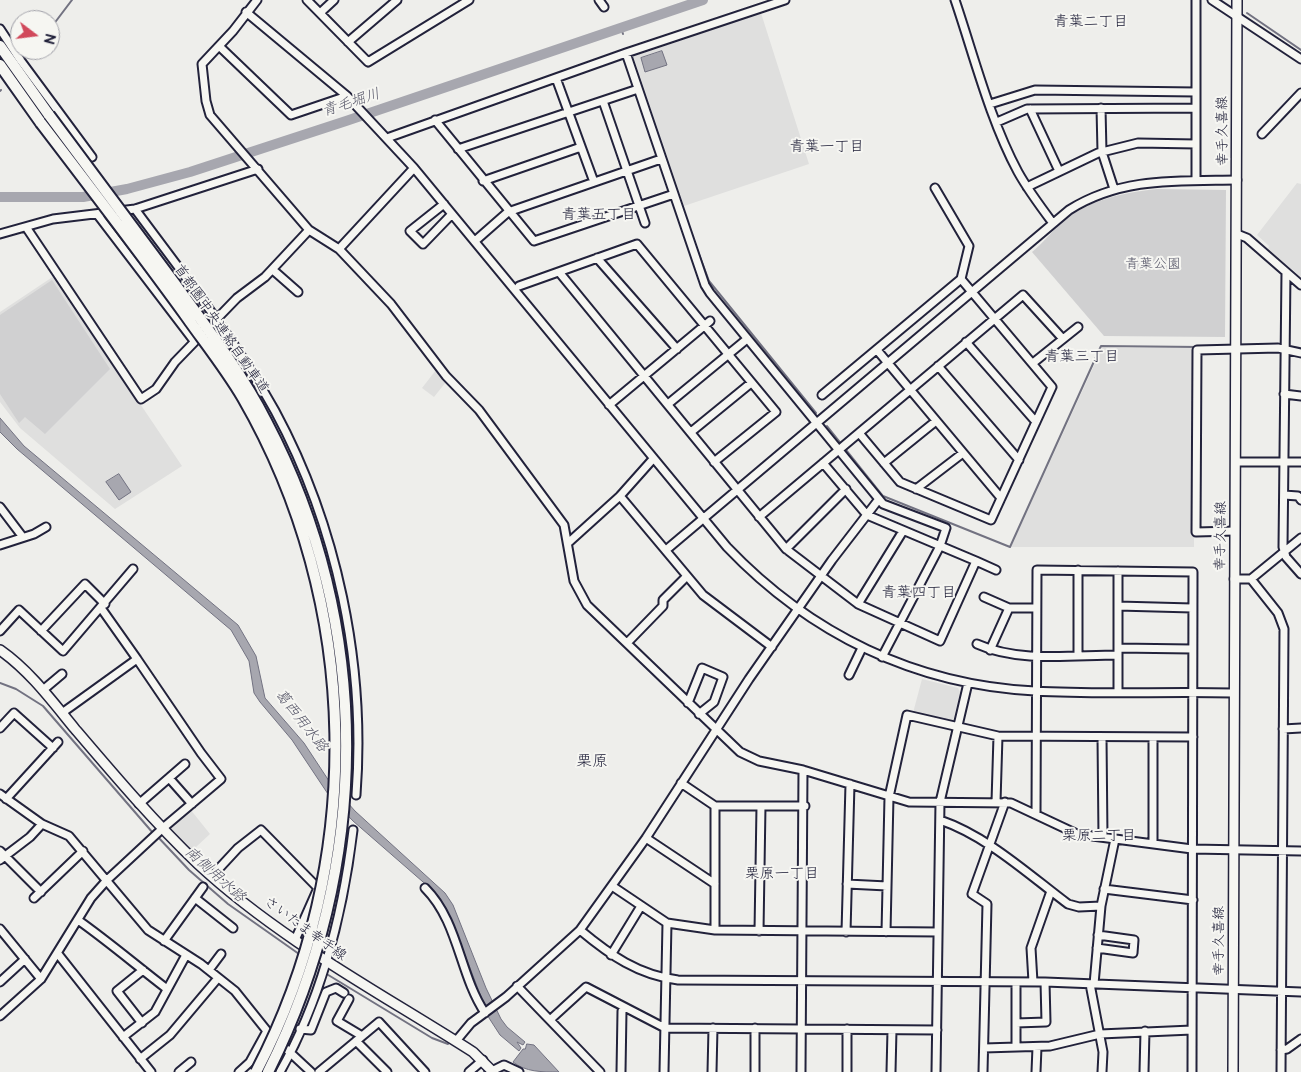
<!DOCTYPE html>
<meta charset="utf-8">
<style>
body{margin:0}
#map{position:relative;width:1301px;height:1072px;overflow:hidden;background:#eeeeeb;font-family:"Balsamiq Sans",sans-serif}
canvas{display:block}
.north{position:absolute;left:10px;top:10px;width:50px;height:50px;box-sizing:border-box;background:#f6f6f2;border:1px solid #a1a1a9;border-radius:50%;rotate:105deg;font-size:14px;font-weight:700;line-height:20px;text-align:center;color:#22223b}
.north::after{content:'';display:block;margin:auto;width:18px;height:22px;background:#d1495b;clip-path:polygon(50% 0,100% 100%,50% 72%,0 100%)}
</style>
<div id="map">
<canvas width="1301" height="1072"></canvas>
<div class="north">N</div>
</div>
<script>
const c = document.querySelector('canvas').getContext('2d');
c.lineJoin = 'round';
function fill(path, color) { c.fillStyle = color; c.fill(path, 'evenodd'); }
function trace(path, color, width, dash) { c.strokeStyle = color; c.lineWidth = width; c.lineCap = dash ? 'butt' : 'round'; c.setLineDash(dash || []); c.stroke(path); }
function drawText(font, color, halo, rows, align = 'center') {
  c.font = font + ' "Balsamiq Sans","Klee One",sans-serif'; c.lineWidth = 4; c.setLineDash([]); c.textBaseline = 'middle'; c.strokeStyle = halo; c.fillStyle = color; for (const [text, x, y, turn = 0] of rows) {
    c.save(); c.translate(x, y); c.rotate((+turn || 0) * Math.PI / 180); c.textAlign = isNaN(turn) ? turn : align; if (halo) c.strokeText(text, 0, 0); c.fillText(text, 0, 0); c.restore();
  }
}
fill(new Path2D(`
 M 761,13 L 809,164 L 684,206 L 633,56 Z
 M 1297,183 L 1301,184 L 1301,277 L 1268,249 L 1269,246 L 1257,235 Z
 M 54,276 L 182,466 L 115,509 L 20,428 L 0,402 L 0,312 Z
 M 1194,347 L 1194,547 L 1011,547 L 1102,348 Z
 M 436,370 L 446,382 L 434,397 L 422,388 Z
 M 922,679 L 958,688 L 960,692 L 953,721 L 950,722 L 913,713 Z
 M 190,809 L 210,834 L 196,847 L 200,852 L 195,857 L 167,829 Z`), '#dfdfde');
fill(new Path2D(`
 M 1157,189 L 1226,190 L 1225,337 L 1104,336 L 1032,252 C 1041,245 1047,237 1054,230 C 1081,201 1120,193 1157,189 Z
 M 52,280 L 110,369 L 45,434 L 25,417 L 19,423 L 0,394 L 0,315 Z`), '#d0d0d1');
const water = new Path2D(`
 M 662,51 L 667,65 L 645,72 L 641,58 Z
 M 0,418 L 24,446 L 238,625 L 256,656 L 265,698 L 304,743 L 331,784 L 355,811 L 445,893 L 453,905 L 486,988 L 501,1019 L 507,1027 L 525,1042 L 523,1045 L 517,1042 L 521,1048 L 519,1051 L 500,1035 L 489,1018 L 464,952 L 447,910 L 438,895 L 353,821 L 330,797 L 292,740 L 260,702 L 254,693 L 249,661 L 231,630 L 17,449 L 0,432 Z
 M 119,474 L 131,492 L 119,500 L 106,482 Z
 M 527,1044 L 534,1045 L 559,1072 C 541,1072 526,1072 513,1062 L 523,1049 L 525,1049 Z`);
fill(water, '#a7a7af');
trace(water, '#727281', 1);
trace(new Path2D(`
 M 1247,13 L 1301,50
 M 621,28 L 623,34
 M 50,29 L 72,0
 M 0,91 L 1,90
 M 690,230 L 709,281 L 816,413
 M 827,426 L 883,496 L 1010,547 L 1101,346 L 1199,347
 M 0,683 L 16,689 L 43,706 L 153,833
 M 157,836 L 189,870 L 228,904 L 299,954
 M 325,973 L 432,1038 L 448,1044
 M 484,1070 L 484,1072`), '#727281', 2);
trace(new Path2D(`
 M 0,197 L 83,197 L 127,189 L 190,172 L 346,121 L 703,0`), '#a7a7af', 10);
const minor = new Path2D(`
 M 257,0 L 233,31 L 202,64 L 206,101 L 210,115 L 309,230 L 339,249 L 391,304 L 446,376 L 479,410 L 564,525 L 574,581 L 587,605 L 740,752 L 759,761 L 803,770 L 909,802 L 1011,803 L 1077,834 L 1192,849 L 1301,851
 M 307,0 L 368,62 L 469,0
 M 599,0 L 604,7
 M 955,0 C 974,56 990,120 1018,172 C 1028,190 1040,206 1052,222
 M 1196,0 L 1196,180
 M 1212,0 L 1301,59
 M 246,12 L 347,96 L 414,168 L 727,547 C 810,634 915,685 1035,691 C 1101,695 1167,691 1233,693
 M 320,13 L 334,0
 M 0,29 L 21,61 L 92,157
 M 348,42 L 397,0
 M 219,46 L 291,115 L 347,96
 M 626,53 L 705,285 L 710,293 L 883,504 L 946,528 L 940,546 L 882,657
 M 556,78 L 594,182
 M 603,101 L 645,223
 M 990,104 L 1035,90 L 1196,92
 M 1101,108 L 1102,152 L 1114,189
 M 1030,109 L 1059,171
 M 435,120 L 534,241 L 674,194
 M 997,122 L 1027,109 L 1196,108
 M 1262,134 L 1301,93
 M 387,138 L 626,53 L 785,0
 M 458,149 L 638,89
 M 483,181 L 581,147
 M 1027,187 L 1098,153 L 1138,143 L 1196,144
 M 444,204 L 410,231 L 423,244 L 452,214
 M 135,209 C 183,274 235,339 275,411 C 337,526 366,664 356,795
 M 97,214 L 194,341
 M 26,227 L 141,399 L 156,389 L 175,362 L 237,298 L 265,277 L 309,230
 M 0,234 L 53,219 L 135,209 L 258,169
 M 1237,234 L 1247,238 L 1301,285
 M 475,241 L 508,212 L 661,159
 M 339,249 L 414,168
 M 597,258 L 677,349
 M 273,270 L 298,292
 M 559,272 L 786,549 L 858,604 L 940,641 L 976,561 L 867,515 L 823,463
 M 1286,272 L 1283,547 L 1286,557 L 1301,574
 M 519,286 L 637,244 L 776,412 L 714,462
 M 966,342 L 1036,422
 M 877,350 L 1001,498
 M 1033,363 L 1078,327
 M 938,366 L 1019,460
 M 1284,394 L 1301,396
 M 822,395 L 961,279
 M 668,404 L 747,339
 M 609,405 L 710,321
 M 691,432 L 751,383
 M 859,433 L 900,482 L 991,520 L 1052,387 L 961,279 L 969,246 L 935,188
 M 1236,462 L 1301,462
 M 884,463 L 936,421
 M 916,489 L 963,453
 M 1284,495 L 1298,496 L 1301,500
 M 620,496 L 703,595 L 772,647
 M 0,507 L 22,536
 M 759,517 L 1023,295 L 1063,339
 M 1235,531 L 1196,532 L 1197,350 L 1278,348 L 1301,353
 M 568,543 L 620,496 L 653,459
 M 0,545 L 34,534 L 46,527
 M 786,549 L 846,489
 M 666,550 L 1069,210 C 1121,177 1177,181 1237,180
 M 976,561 L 996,570
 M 1234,579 L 1251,579 L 1278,613 L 1284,629 L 1281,1072
 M 1251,579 L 1301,538
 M 984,597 L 1009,608
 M 858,604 L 903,531
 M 1118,606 L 1192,608
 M 0,631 L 19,610 L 63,651 L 133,569
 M 41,631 L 85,584 L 105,604
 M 627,643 L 663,606 L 663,600 L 687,576
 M 977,644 C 1019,663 1073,655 1118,655
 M 1118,648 L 1192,649
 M 990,650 L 1009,608 L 1036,608
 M 1078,655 L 1078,570
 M 849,675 L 862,648
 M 43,690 L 62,674
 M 1118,692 L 1118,571
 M 688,703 L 702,668 L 723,677 L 714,702 L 699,714
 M 62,713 L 137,659 L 101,608
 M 0,728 L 14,713 L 53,748
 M 1283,729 L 1301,728
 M 1102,737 L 1103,837
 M 1153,737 L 1153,843
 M 169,778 L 192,804
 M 681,783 L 715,806 L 805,806
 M 0,794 L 42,824 L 69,836 L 148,930 L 201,964 L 235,991 L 267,1031 L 311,1072
 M 6,799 L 58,742
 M 996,802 L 998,736
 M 139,804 L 185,764
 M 715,806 L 715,930
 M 1036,814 L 1037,570 L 1193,572 L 1192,1072
 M 940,820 C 987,836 1028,874 1068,904 L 1079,907 L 1101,906
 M 646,838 L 715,884
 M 0,851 L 41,892
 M 0,860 L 30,837 L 42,824
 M 212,876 L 238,848 L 261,830 L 318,888 L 295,940
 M 847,884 L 887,886
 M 612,886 L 667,923 L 715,930 L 938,932
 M 425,888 C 459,922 459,974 485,1013
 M 1104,889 L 1193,900
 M 34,898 L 83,851
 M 195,898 L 233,928
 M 78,920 C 109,942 137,966 167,989
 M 0,929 L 41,979
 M 580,930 C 610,955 638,975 678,980 L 1045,982 L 1301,992
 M 759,931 L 761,806
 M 846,932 L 850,784
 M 886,932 L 889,797 L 907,715 L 998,736 L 1193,737
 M 164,941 L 203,887
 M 1097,948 L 1133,953 L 1134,940 L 1098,935
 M 58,954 L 151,1072
 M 611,955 L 641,906
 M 209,970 L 221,954
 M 0,982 L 25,959
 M 1033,982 L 1031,948 L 1051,891
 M 1090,984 L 1103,1052 L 1102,1072
 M 1094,984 L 1101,906 L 1115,839
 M 517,986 L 600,1072
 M 349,999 L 337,1021 L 362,1036
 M 0,1016 L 41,979 L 91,898 L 107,880 L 163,828 L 221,779 L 201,753 L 137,659
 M 551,1019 L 586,987 L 665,1028 L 937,1030
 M 142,1023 L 117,991 L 143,970
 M 1016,1023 L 1046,1022 L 1045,982
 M 300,1029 L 311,1030 L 326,992 L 336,988 L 344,993
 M 123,1037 L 155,1012 L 186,955
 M 356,1041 L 387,1072
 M 456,1041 L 471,1023 L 506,997 L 580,930 L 646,838 L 749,679 L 832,560 L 879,499
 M 1016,1047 L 1016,982
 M 984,1048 L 1050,1046 L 1100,1034 L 1192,1030
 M 1281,1050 L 1287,1049 L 1301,1039
 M 140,1059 L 170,1035 L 218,978
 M 492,1071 L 504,1065 L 519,1072
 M 179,1072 L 191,1062
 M 239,1072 L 250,1062 L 267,1031
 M 280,1072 C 322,998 343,913 353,830
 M 319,1072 L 379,1022 L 425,1072
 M 469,1072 L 483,1060
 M 621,1072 L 622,1011 L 624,1008
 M 664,1072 L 667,923
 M 712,1072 L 713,1028
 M 755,1072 L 755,1028
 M 801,1072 L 803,770
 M 847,1072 L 847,1029
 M 891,1072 L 892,1030
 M 936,1072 L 940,802 L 968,683
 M 983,1072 L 987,904 L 972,894 L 1005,802
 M 1036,1072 L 1037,1047
 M 1144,1072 L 1145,1031`);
const major = new Path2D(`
 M 0,650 C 30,671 52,701 75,729 C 115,776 154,822 198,864 C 280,940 379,992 473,1052 L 493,1072
 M 1233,1072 L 1237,0`);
const highway = new Path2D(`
 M 0,46 L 49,115
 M 0,65 L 41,123`);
trace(minor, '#22223b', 11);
trace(major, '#22223b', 12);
trace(highway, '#22223b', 14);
trace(minor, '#f6f6f2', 7);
trace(major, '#f6f6f2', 9);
trace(highway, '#f6f6f2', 10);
const highwayBridge = new Path2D(`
 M 49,115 C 91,171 133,228 175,284 C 207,328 241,372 266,421 C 374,626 371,867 268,1072
 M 41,123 C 90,187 139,251 186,316 C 205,343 226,369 243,398 C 362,604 366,862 256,1072`);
trace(highwayBridge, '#22223b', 14, []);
trace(highwayBridge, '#f6f6f2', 10);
drawText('14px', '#22223b', '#f6f6f2', [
 ["幸手久喜線",1223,131,-91],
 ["首都圏中央連絡自動車道",221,329,55],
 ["幸手久喜線",1221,536,-89],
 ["さいたま幸手線",305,929,36],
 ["幸手久喜線",1219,941,-90]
]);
drawText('14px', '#565668', '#f6f6f2', [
 ["青葉公園",1153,264]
]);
drawText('15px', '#22223b', '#f6f6f2', [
 ["青葉二丁目",1091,22],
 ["青葉一丁目",827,147],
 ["青葉五丁目",599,215],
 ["青葉三丁目",1082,357],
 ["青葉四丁目",919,593],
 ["栗原二丁目",1099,836],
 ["栗原一丁目",782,874]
]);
drawText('italic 15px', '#575769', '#f6f6f2', [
 ["青毛堀川",351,103,-18],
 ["葛西用水路",301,721,52],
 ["南側用水路",215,875,42]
]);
drawText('16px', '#22223b', '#f6f6f2', [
 ["栗原",592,762]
]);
</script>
